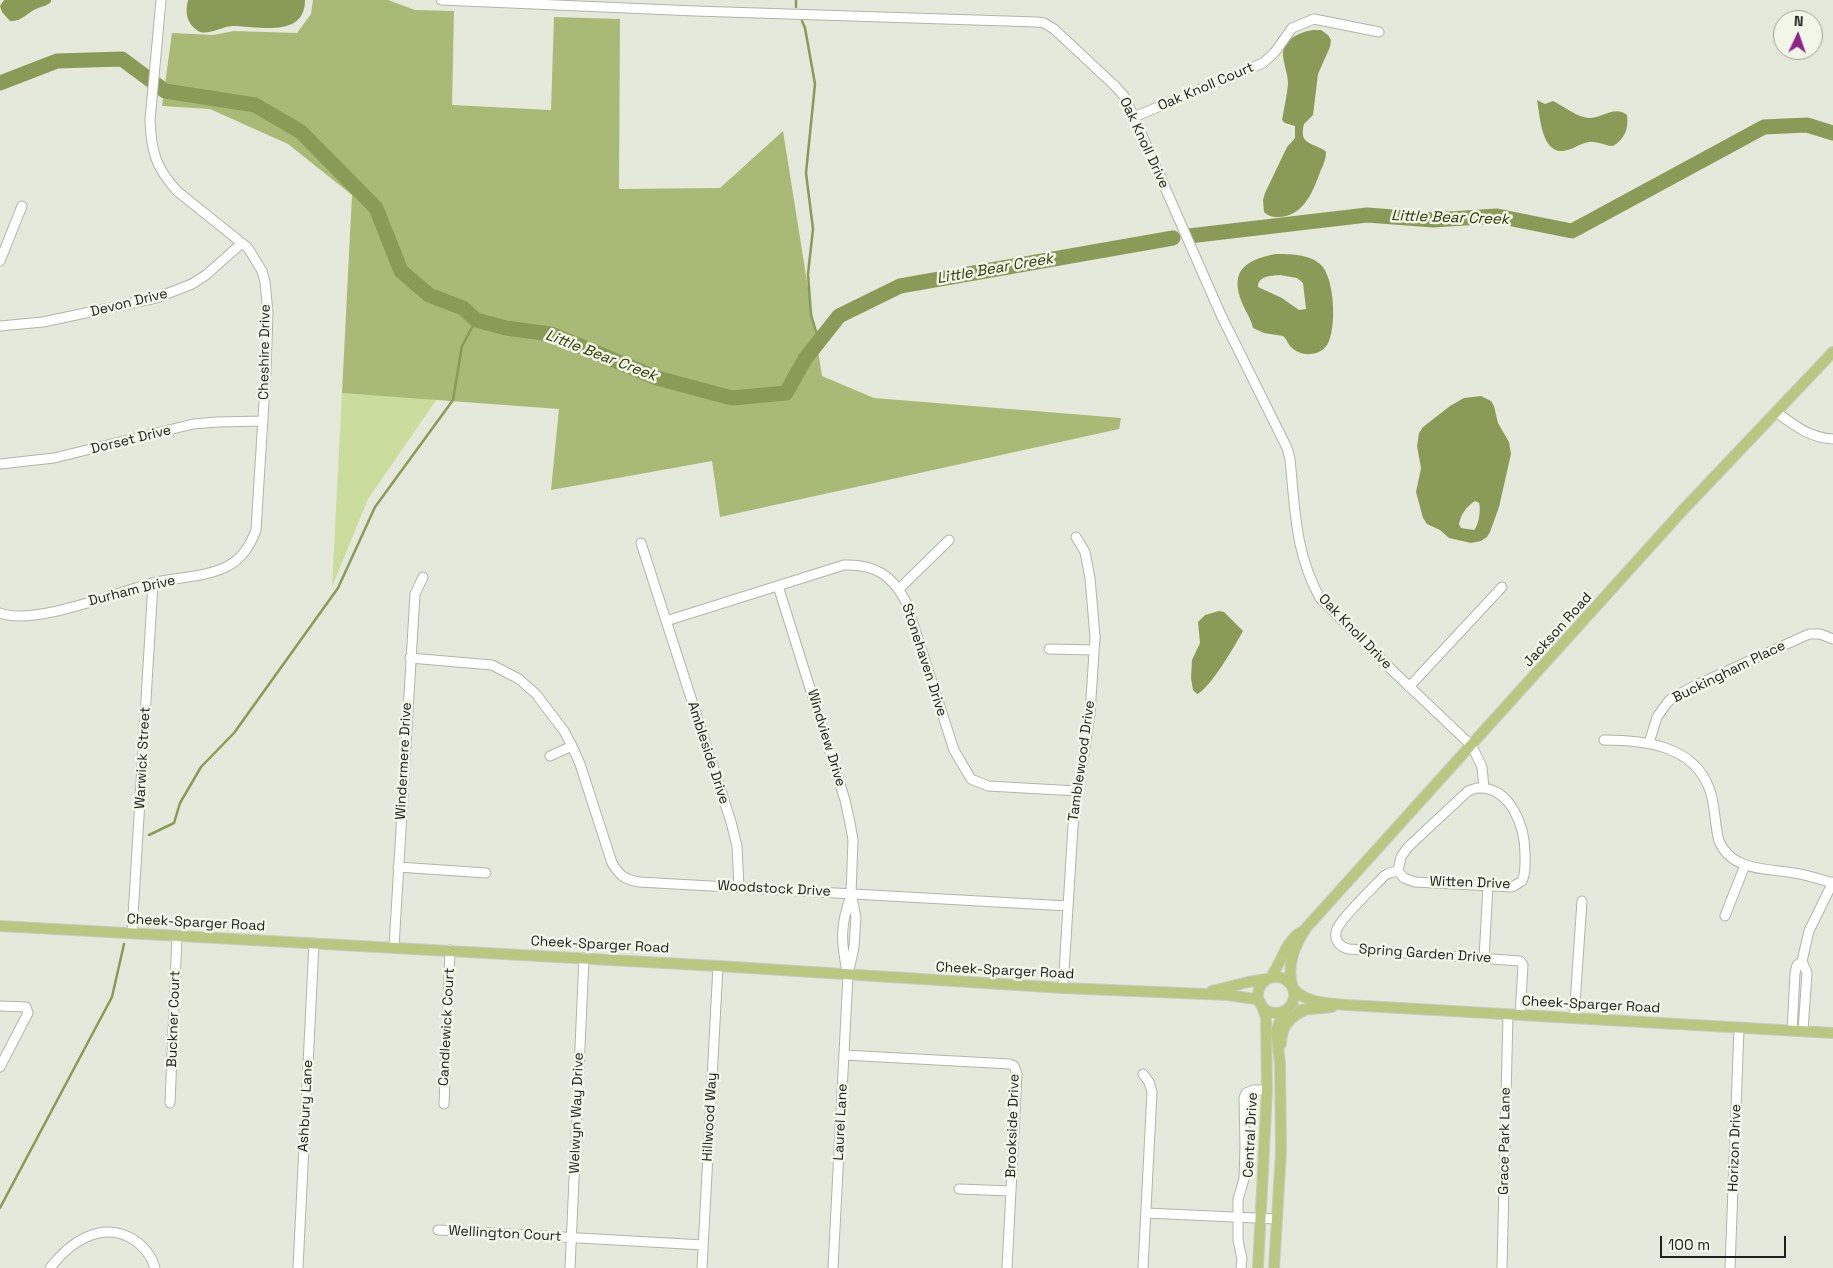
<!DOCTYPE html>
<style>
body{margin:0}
#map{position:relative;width:1833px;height:1268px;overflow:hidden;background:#e5e9db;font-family:"Space Grotesk",sans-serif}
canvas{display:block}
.north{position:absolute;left:1773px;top:10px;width:50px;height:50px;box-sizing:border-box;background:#f2f6e8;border:1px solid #9ea196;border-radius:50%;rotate:3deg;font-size:14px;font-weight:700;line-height:20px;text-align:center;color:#20211c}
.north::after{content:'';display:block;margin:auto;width:18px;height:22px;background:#8f2488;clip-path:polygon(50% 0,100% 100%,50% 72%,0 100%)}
.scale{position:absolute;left:1660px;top:1236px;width:126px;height:22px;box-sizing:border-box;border:2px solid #20211c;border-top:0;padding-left:6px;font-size:15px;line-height:18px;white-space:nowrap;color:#20211c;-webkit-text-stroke:4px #f2f6e8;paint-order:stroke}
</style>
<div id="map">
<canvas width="1833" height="1268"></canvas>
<div class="north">N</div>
<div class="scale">100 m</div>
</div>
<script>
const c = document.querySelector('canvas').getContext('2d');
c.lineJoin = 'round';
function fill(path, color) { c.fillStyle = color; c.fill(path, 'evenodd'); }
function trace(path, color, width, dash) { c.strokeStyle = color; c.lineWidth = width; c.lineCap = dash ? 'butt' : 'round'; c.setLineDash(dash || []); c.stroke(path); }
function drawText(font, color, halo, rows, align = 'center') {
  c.font = font + ' "Space Grotesk",sans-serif'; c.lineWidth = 5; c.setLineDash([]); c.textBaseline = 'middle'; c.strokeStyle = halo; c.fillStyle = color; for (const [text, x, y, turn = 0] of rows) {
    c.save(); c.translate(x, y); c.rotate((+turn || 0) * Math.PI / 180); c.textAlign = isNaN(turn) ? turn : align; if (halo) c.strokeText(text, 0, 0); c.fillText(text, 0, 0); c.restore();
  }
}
fill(new Path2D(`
 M 342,393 L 437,399 L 368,499 L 332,587 Z`), '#cbdd9c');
fill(new Path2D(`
 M 313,0 L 388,0 L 415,10 L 454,11 L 452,105 L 551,110 L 554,17 L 620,19 L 619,189 L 720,188 L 783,131 L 822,376 L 874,398 L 1121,418 L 1119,429 L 720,517 L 712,461 L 551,490 L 559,409 L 342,393 L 352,195 L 288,144 L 210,109 L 162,106 L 172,33 L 213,35 L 234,31 L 297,33 L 311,14 Z`), '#a8ba76');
fill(new Path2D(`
 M 4,0 L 51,0 L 51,2 C 47,6 42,6 36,9 C 27,13 21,22 10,21 L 2,12 L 0,6 Z
 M 188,0 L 305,0 C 305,39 257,26 232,26 C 221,27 207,36 198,31 C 186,23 185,12 188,0 Z
 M 1313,30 L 1321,30 L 1328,35 L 1331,40 L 1330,47 L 1318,74 L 1313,115 L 1304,124 C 1299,144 1310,142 1324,150 L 1326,152 C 1326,161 1322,167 1319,175 C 1312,194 1302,217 1278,217 C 1272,217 1268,216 1264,212 L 1263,200 L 1265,193 L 1287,147 L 1295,138 L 1295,126 L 1285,123 L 1282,120 C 1284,108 1287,96 1288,84 C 1288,74 1284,66 1283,56 C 1282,40 1299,32 1313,30 Z
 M 1537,100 L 1545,104 L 1553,101 C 1564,106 1576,117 1589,118 C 1602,118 1615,105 1627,115 C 1629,128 1625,139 1613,146 C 1605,146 1597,141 1589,142 C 1580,143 1573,150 1563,151 C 1541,153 1540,115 1537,100 Z
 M 1275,254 C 1289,254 1309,254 1320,264 C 1335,276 1337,330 1327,345 C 1323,351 1316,354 1310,354 C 1304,355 1297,352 1292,348 C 1288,345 1287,339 1283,336 L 1264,333 L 1253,328 C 1251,319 1246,312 1242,303 C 1229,270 1246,260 1275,254 ZM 1280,275 L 1297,278 L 1303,283 L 1306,309 L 1299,310 L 1282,298 L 1258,287 C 1258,276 1270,276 1280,275 Z
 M 1481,396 L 1491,401 L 1494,406 L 1498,423 L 1509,442 L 1511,454 L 1499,507 L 1490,532 L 1487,537 L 1481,541 L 1471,543 L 1449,538 L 1440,530 L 1427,524 L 1423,518 L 1416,492 L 1421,468 L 1417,446 L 1419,433 L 1423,427 L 1450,406 L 1464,398 ZM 1475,501 L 1479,503 C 1481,509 1479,525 1474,530 L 1461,528 L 1459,524 C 1461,514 1466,507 1475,501 Z
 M 1219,611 L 1224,612 L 1243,631 C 1236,644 1209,690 1197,694 L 1193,690 L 1191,678 L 1192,660 L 1200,643 L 1198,622 L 1205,615 Z`), '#8a9b58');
trace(new Path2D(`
 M 796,7 L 796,0
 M 802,21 L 805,28 L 815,84 L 806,173 L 813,229 L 808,274 L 811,315 L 819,341
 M 149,835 L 174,823 L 180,803 L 201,767 L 234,733 L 338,588 L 375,507 L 453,400 L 462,346 L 476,320
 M 0,1208 L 112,997 L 124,944`), '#8a9b58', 2.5);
trace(new Path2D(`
 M 0,83 L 57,61 L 122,59 L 165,91 L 255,105 L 301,132 L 376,208 L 401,271 L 429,295 L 463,308 L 476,320 L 506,328 L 551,334 L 657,378 L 732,398 L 786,393 L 805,359 L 839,316 L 900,286 L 1173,238
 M 1189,236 L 1367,215 L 1433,220 L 1497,216 L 1572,231 L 1764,127 L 1807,125 L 1833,133`), '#8a9b58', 15);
const minor = new Path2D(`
 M 441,0 L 695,11 L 1037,22 L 1044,23 L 1054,29 L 1115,86 L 1124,96 L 1134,117 L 1221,315 L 1287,448 L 1290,459 C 1295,509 1295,553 1320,598 L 1395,673 L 1472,746 L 1482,767 L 1484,788
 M 1134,117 L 1263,63 L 1275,52 L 1292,28 L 1314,19 L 1379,32
 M 0,261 L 22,206
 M 0,326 L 43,322 L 156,298 L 192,284 L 206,275 L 242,243
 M 1776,412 C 1794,425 1810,438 1833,439
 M 0,464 L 54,458 L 193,424 L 217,422 L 263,421
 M 641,543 L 731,822 L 737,846 L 739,887
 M 778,586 L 845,800 L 850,823 L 853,840 L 851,894 L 856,917 L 854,947 L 848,975 L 833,1268
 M 899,589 L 949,540
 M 0,613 C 33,626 116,593 152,583 C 176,577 203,578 226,567 C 242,559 250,546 256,530 L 266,370 L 268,313 L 265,282 L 262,271 L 248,248 L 177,191 C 156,168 151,151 150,120 L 161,0
 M 666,621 L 844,565 C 875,564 892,575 906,602 L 954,750 L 971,779 L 988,786 L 1077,791
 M 1049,649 L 1094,650
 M 410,658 L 492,665 L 519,679 L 536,694 L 564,731 L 572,746 L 580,764 L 612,863 C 620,876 624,879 639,882 L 1068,906
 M 1409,687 L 1502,587
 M 1604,740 C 1643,740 1693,745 1709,788 C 1716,805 1714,823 1719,841 C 1732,872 1768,868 1794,873 C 1807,875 1820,879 1833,883
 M 1649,743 L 1657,717 L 1667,703 L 1672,698 L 1694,686 L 1809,634 L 1820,634 L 1833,639
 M 550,756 L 572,746
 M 1477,788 C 1511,786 1525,827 1525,854 C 1525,864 1526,873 1522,881 L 1512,887 L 1415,882 L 1404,878 L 1398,871 L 1401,857 L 1408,847 L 1468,791 Z
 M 398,867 L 486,873
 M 1398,871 L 1389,873 L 1384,876 C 1374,887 1341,918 1337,929 C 1333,939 1339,947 1349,949 L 1520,961 L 1523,965 L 1520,1015
 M 1725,916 L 1745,865
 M 132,933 L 153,583
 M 394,947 L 415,594 L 423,577
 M 1484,958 L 1488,886
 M 1802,961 L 1807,973 L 1803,1031
 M 847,972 C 841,941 840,926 851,895
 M 1063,988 L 1073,826 L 1090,714 L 1095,637 L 1090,578 L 1085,552 L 1076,537
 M 0,1006 L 26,1007 L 28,1013 L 0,1067
 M 1574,1018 L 1582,901
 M 1792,1031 L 1795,973 L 1797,965 L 1802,961 L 1809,931 L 1833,882
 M 844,1055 L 1010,1064 L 1014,1066 L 1017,1074 L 1007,1268
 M 170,1103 L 177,936
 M 444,1104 L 450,950
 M 959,1189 L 1011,1191
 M 1146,1213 L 1277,1219
 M 438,1230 L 703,1245
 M 50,1268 C 69,1243 100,1221 131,1238 C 143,1245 151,1254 155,1268
 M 298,1268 L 314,943
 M 570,1268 L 584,958
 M 702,1268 L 718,966
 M 1143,1268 L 1152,1092 L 1149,1082 L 1143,1074
 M 1241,1268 L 1242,1259 L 1238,1240 L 1238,1199 L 1244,1179 L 1245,1147 L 1244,1098 L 1246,1093 L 1253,1090 L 1267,1090
 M 1502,1268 L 1508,1014
 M 1730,1268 L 1739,1028`);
const major = new Path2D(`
 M 0,926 L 718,966 L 1063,988 L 1228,995 L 1255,999 L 1260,1002
 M1258 995a18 18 0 1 1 36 0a18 18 0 1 1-36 0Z
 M 1270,978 C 1282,963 1284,943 1301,932
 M 1292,985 C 1287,964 1294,947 1306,928 L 1683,510 L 1833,352
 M 1293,988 C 1306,1004 1329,1003 1348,1005 L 1833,1033
 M 1212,991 L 1248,982 L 1267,979
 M 1300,1010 L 1332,1007
 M 1281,1044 C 1281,1026 1290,1017 1305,1010
 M 1258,1268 L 1267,1090 L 1266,1017 L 1261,1004
 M 1274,1268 L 1281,1152 L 1280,1063 L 1276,1031 L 1284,1011`);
trace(minor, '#b1b5a7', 11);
trace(major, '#c9cac9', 12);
trace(minor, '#fff', 9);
trace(major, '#b9c781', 10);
drawText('14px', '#20211c', '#f2f6e8', [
 ["Oak Knoll Court",1206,87,-23],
 ["Oak Knoll Drive",1144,143,65],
 ["Devon Drive",129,303,-14],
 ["Cheshire Drive",265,352,-89],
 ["Dorset Drive",131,440,-14],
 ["Durham Drive",132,591,-14],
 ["Jackson Road",1558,630,-48],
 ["Oak Knoll Drive",1355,632,46],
 ["Stonehaven Drive",924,660,72],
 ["Buckingham Place",1729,672,-26],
 ["Windview Drive",826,738,73],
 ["Ambleside Drive",708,753,72],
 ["Warwick Street",143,758,-87],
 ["Windermere Drive",404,761,-87],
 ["Tamblewood Drive",1082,761,-82],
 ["Witten Drive",1470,883,2],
 ["Woodstock Drive",774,889,3],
 ["Cheek-Sparger Road",196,923,3],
 ["Cheek-Sparger Road",600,945,3],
 ["Spring Garden Drive",1425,954,4],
 ["Cheek-Sparger Road",1005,971,3],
 ["Cheek-Sparger Road",1591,1005,3],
 ["Buckner Court",174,1019,-88],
 ["Candlewick Court",447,1027,-87],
 ["Ashbury Lane",306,1106,-87],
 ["Welwyn Way Drive",577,1113,-88],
 ["Hillwood Way",710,1117,-87],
 ["Laurel Lane",841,1122,-87],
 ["Brookside Drive",1013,1126,-88],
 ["Central Drive",1251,1135,-87],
 ["Grace Park Lane",1505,1141,-89],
 ["Horizon Drive",1735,1148,-88],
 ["Wellington Court",505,1234,3]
]);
drawText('italic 15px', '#2f3904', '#f2f6e8', [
 ["Little Bear Creek",1450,218,2],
 ["Little Bear Creek",995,269,-10],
 ["Little Bear Creek",601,356,21]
]);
</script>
